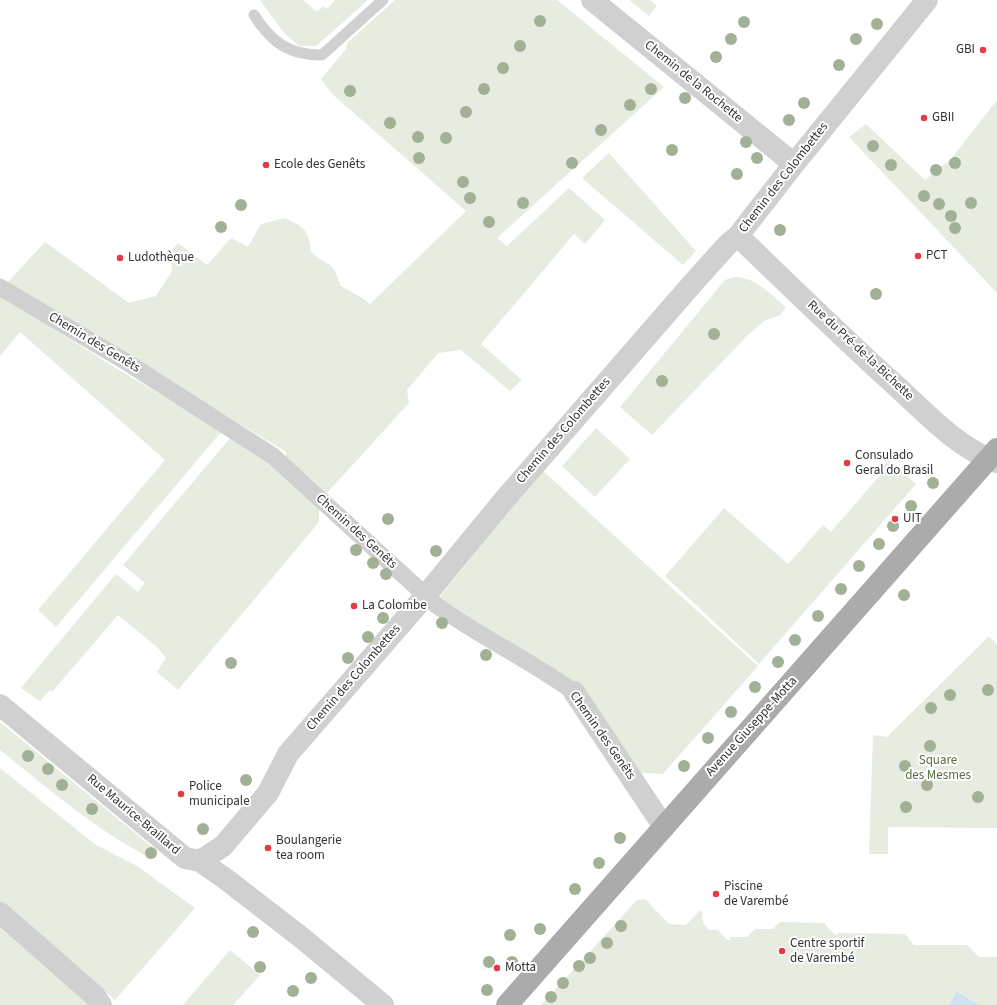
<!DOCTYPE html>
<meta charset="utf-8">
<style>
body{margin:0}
canvas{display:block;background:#fff}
</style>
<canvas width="997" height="1005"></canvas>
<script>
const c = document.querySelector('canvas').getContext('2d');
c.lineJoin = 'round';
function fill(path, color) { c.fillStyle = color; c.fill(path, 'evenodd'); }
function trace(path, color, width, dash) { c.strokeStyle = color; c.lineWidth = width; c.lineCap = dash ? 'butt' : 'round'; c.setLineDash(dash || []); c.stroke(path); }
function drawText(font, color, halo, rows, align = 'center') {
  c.font = font + ' "Source Sans 3",sans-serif'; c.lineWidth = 4; c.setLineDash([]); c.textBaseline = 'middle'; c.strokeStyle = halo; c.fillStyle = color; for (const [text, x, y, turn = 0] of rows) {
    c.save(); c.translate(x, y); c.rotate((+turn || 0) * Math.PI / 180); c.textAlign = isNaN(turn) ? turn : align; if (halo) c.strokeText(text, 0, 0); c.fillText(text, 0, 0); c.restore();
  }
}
fill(new Path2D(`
 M 260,0 L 303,0 L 317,12 L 323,6 L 327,9 L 335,0 L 368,0 L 316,46 L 299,46 L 284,33 Z
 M 395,0 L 557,0 L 664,87 L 497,238 L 507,246 L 569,188 L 605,220 L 585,244 L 574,234 L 481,344 L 522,380 L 510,391 L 461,350 L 438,353 L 407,390 L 409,403 L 327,493 L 286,457 L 286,452 L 7,283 L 45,242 L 129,303 L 156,296 L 172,271 L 171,251 L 178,243 L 207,265 L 231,238 L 248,247 L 261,224 L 285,218 C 305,228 308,229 311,252 C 328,267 334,260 340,285 C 351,293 360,295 370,304 L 466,211 L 331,93 L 321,79 L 346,49 L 347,43 Z
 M 629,0 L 650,0 L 657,6 L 649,16 Z
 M 997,100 L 997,293 L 849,137 L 866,124 L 925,180 L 951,159 Z
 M 609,153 L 696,251 L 683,265 L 582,178 Z
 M 734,277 C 756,277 770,294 786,307 L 780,315 L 764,321 L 747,336 L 652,435 L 620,407 L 725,280 Z
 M 0,295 L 111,365 L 222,431 L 56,627 L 38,610 L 165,460 L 20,332 L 0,356 Z
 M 596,428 L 630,459 L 595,497 L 562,466 Z
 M 230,438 L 268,462 L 319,506 L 319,522 L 178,690 L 157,672 L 166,658 L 157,647 L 118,615 L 52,692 L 50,690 L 40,701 L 21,688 L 116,574 L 138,592 L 145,583 L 123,565 Z
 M 889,460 L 916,484 L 759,664 L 665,576 L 724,508 L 788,564 L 823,525 L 831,532 L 881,474 L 879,471 Z
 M 542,470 L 758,666 L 663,774 L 640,773 L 580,688 L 439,598 Z
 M 989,636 L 997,645 L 997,828 L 888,827 L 888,854 L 869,854 L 873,735 L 887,737 Z
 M 0,722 L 157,851 L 152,859 C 96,830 49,789 0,750 Z
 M 0,768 L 96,845 L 137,866 L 195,908 L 115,1000 L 0,902 Z
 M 645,899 L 669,924 L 686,925 L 699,911 L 702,912 L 703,923 L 709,930 L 718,930 L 727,940 L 730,940 L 730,937 L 747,937 L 755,929 L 773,929 L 780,922 L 824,923 L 835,935 L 839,933 L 905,934 L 914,945 L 967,945 L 979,957 L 997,957 L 997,1005 L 979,1005 L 958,991 L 949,1005 L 541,1005 L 637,900 Z
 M 0,928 L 89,1005 L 0,1005 Z
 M 230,950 L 260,975 L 233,1005 L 183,1005 Z`), '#e6ecdf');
fill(new Path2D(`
 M 957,991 L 979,1005 L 949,1005 Z`), '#cfe2ee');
trace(new Path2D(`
 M 254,15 C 272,43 289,55 322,55 L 383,0`), '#d0d0d0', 11);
trace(new Path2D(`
 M 0,287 L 128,363 L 273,456 L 436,605 C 480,637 530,660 574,692`), '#d0d0d0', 17);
trace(new Path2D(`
 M 592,0 L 794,164
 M 738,236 C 790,286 841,336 894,384 C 925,412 957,448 997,462
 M 574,692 L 664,827
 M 0,705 L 185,858 L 200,861 L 227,880 L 302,938 L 383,1005
 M 200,861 L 223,846 L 268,793 L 288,754 L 426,595 L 505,499 L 693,283 L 728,244 L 738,236 L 794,164 L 927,0
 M 0,913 L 95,996 L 101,1005`), '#d0d0d0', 22);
trace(new Path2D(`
 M 507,1005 L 997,449`), '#ababab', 22);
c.fillStyle = '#a2b095';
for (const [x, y] of [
 [540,21],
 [744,22],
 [877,24],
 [731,39],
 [856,39],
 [520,46],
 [716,57],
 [839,65],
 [503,68],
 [484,89],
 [651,89],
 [350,91],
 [685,98],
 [804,103],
 [630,105],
 [466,112],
 [789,120],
 [390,123],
 [601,130],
 [418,137],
 [446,138],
 [746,142],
 [873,146],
 [672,150],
 [419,158],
 [757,158],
 [572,163],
 [955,163],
 [891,165],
 [936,170],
 [737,174],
 [463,182],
 [924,196],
 [470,198],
 [523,203],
 [971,203],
 [939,204],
 [241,205],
 [951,216],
 [489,222],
 [221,227],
 [955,228],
 [780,230],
 [876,294],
 [714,334],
 [662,381],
 [933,483],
 [911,506],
 [388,519],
 [893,526],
 [879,544],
 [356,550],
 [436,551],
 [373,563],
 [859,566],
 [386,574],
 [841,589],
 [904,595],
 [818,616],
 [383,618],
 [442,623],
 [368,637],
 [795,640],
 [486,655],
 [348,658],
 [778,662],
 [231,663],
 [755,687],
 [988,690],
 [950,695],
 [931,708],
 [731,712],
 [708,738],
 [930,746],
 [28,756],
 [684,766],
 [905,766],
 [48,769],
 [246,780],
 [62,785],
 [927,785],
 [978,797],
 [906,807],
 [92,809],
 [203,829],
 [620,838],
 [151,853],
 [599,863],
 [575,889],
 [621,926],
 [540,929],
 [253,932],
 [510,935],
 [607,943],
 [590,958],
 [489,962],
 [512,962],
 [579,966],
 [260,967],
 [311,978],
 [563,983],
 [487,990],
 [293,991],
 [551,997]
]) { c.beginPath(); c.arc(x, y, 6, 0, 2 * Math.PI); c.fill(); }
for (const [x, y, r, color] of [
 [983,50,4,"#e63946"],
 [924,118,4,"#e63946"],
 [266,165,4,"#e63946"],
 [918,256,4,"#e63946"],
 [120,258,4,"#e63946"],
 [847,463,4,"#e63946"],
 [895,519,4,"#e63946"],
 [354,606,4,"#e63946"],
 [181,794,4,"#e63946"],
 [268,848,4,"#e63946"],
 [716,894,4,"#e63946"],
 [782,951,4,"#e63946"],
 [497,968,4,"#e63946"]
]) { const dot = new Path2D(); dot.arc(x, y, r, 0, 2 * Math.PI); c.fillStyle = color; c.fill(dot); trace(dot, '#fff', 1.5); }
drawText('13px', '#333', '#fff', [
 ["GBI",975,50,"right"],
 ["GBII",932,118],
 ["Ecole des Genêts",274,165],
 ["PCT",926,256],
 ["Ludothèque",128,258],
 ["Consulado",855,456],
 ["Geral do Brasil",855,471],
 ["UIT",903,519],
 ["La Colombe",362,606],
 ["Police",189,787],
 ["municipale",189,802],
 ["Boulangerie",276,841],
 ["tea room",276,856],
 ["Piscine",724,887],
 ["de Varembé",724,902],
 ["Centre sportif",790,944],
 ["de Varembé",790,959],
 ["Motta",505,968]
], 'left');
drawText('13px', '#333', '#fff', [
 ["Chemin de la Rochette",693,82,39],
 ["Chemin des Colombettes",784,178,-52],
 ["Chemin des Genêts",94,343,31],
 ["Rue du Pré-de-la-Bichette",860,351,43],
 ["Chemin des Colombettes",564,431,-49],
 ["Chemin des Genêts",356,532,42],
 ["Chemin des Colombettes",354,678,-49],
 ["Avenue Giuseppe-Motta",752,727,-48],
 ["Chemin des Genêts",602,736,55],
 ["Rue Maurice-Braillard",133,815,40]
]);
drawText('13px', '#56703f', '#fff', [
 ["Square",938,761],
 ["des Mesmes",938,776]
]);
</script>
